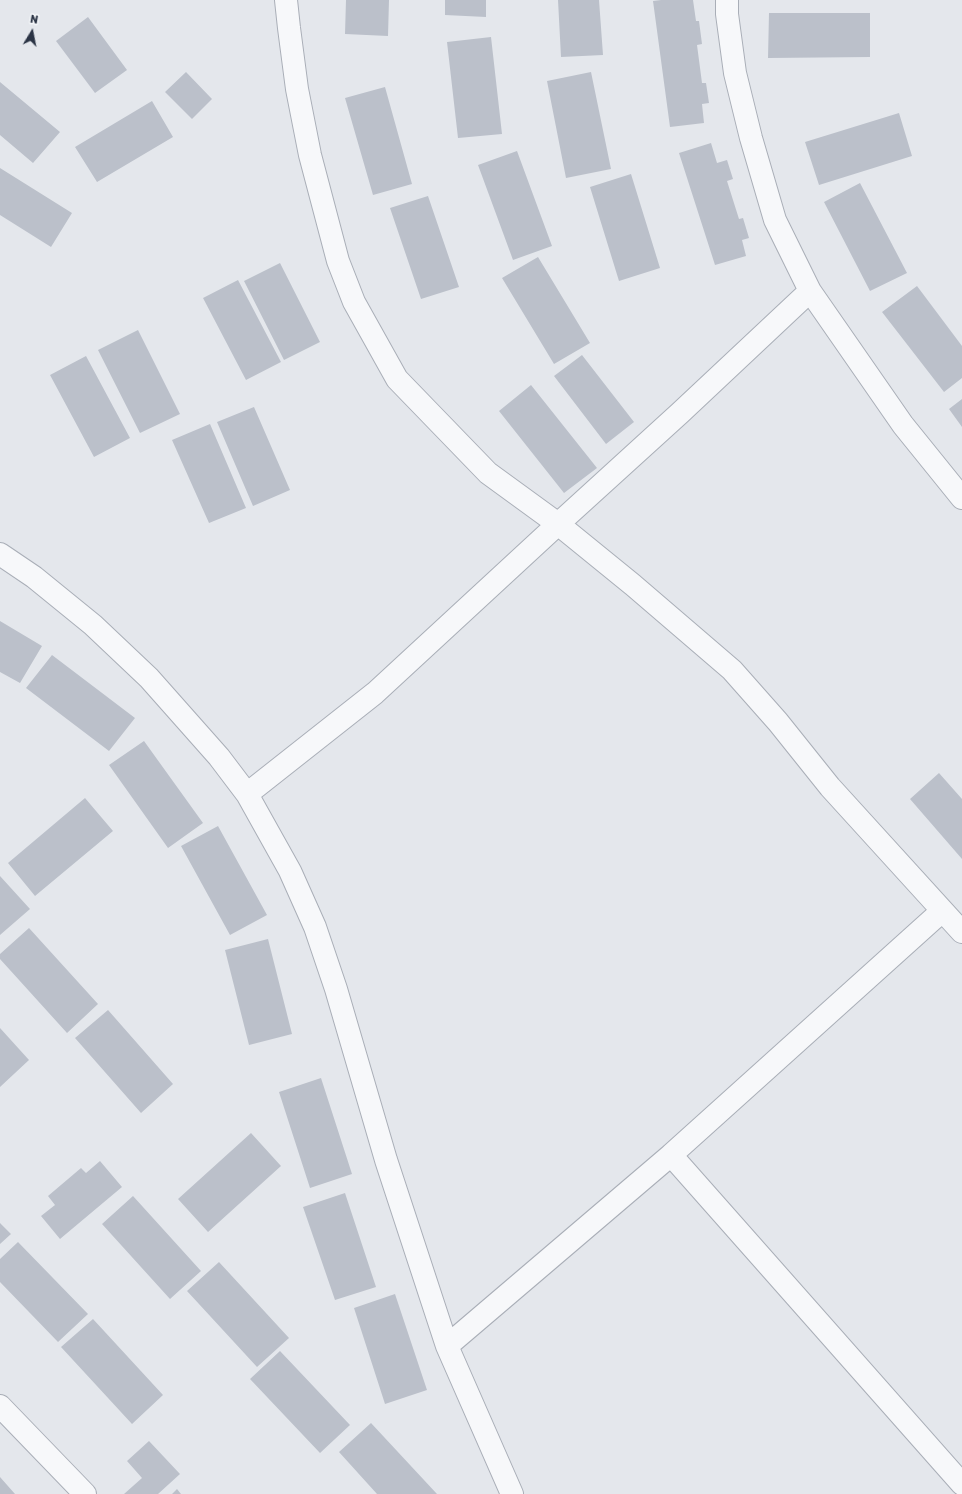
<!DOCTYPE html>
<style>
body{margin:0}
#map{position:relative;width:962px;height:1494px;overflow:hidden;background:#e4e7ec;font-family:Rubik,sans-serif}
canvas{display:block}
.north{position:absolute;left:12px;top:12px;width:40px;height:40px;-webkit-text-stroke:3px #f4f6f9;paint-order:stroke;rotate:10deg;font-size:11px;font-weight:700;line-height:16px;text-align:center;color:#2b3445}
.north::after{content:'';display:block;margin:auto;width:14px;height:18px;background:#2b3445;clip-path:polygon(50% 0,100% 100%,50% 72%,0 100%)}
</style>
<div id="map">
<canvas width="962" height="1494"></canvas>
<div class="north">N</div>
</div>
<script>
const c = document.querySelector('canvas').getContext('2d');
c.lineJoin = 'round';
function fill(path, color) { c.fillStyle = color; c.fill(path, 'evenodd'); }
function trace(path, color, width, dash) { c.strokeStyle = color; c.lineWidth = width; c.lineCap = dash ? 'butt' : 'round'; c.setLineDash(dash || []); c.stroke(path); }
fill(new Path2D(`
 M 346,0 L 389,0 L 388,36 L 345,34 Z
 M 445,0 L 486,0 L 486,17 L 445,15 Z
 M 558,0 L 599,0 L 603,55 L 561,57 Z
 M 661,0 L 693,0 L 696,21 L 699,21 L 702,44 L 697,45 L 702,83 L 706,83 L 709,103 L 702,104 L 704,123 L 670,127 L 653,1 Z
 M 769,13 L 870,13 L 870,57 L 768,58 Z
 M 88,17 L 127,70 L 95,93 L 56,41 Z
 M 491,37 L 502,134 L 458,138 L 447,42 Z
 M 186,72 L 212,99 L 192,119 L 165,92 Z
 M 591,72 L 611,169 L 566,178 L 547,81 Z
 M 0,82 L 60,132 L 33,163 L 0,135 Z
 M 385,87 L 412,184 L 373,195 L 345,98 Z
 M 152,101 L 173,137 L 97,182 L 75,147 Z
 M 899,113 L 912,156 L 819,185 L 805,142 Z
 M 711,143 L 717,163 L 727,160 L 733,179 L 727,181 L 739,219 L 743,218 L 749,238 L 742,240 L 746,256 L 715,265 L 679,153 Z
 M 517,151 L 552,246 L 513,260 L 478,165 Z
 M 0,168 L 72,213 L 51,247 L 0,215 Z
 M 631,174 L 660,268 L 619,281 L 590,187 Z
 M 860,183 L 907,273 L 870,291 L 824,202 Z
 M 428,196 L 459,287 L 421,299 L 390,208 Z
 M 538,257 L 590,343 L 554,364 L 502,278 Z
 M 280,263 L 320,342 L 284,360 L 244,281 Z
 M 238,280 L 281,362 L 246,380 L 203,298 Z
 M 917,286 L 962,346 L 962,378 L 944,392 L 882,312 Z
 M 138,330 L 180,414 L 140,433 L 98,350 Z
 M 582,355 L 634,422 L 606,444 L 554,376 Z
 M 86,356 L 130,438 L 94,457 L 50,375 Z
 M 531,385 L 597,468 L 564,493 L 499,411 Z
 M 962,399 L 962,427 L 949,409 Z
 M 254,407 L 290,490 L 253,506 L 217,422 Z
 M 210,424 L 246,508 L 209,523 L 172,440 Z
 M 0,621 L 42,646 L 20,683 L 0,672 Z
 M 52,655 L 135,718 L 109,751 L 26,688 Z
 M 144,741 L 203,823 L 168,848 L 109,765 Z
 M 939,773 L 962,799 L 962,859 L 910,799 Z
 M 85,798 L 113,831 L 35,896 L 8,863 Z
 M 218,826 L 267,915 L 230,935 L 181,846 Z
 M 0,876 L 30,909 L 0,935 Z
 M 29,928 L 98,1004 L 67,1033 L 0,959 L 0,954 Z
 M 268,939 L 292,1034 L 249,1045 L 225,950 Z
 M 108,1010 L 173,1084 L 141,1113 L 75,1038 Z
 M 0,1028 L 29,1060 L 0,1087 Z
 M 321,1078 L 352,1174 L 310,1188 L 279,1092 Z
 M 251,1133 L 281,1166 L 208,1232 L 178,1199 Z
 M 100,1161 L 122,1187 L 60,1239 L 41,1216 L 55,1205 L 48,1196 L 81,1168 L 86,1173 Z
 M 345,1193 L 376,1287 L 335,1300 L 303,1207 Z
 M 133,1196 L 201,1271 L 170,1299 L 102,1224 Z
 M 0,1223 L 11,1234 L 0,1244 Z
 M 18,1242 L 88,1314 L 58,1342 L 0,1282 L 0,1259 Z
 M 219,1262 L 289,1338 L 257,1367 L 187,1291 Z
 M 395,1294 L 427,1390 L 385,1404 L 354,1308 Z
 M 93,1319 L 163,1395 L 132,1424 L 61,1347 Z
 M 280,1351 L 350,1425 L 320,1453 L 250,1379 Z
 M 371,1423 L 437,1494 L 377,1494 L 339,1452 Z
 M 149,1441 L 180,1474 L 158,1494 L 124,1494 L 142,1478 L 127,1461 Z
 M 0,1477 L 15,1494 L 0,1494 Z
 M 177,1489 L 181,1494 L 172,1494 Z`), '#bbc0ca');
const street = new Path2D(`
 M 286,0 L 289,28 L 297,89 L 310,155 L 338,261 L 354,302 L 397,379 L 488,473 L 558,524 L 633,585 L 732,670 L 778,722 L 830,787 L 962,932
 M 727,0 L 727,14 L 735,73 L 751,138 L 775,220 L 810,291 L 903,425 L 962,498
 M 0,554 L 34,577 L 93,625 L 149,678 L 219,757 L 247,794 L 290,871 L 315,927 L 336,989 L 386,1160 L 447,1346 L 512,1494
 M 247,794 L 375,693 L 558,524 L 680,413 L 810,291
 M 671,1155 L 962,1484
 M 447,1346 L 671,1155 L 942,911
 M 0,1406 L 85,1494`);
trace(street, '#a9aeb7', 24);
trace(street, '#f7f8fa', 22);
</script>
